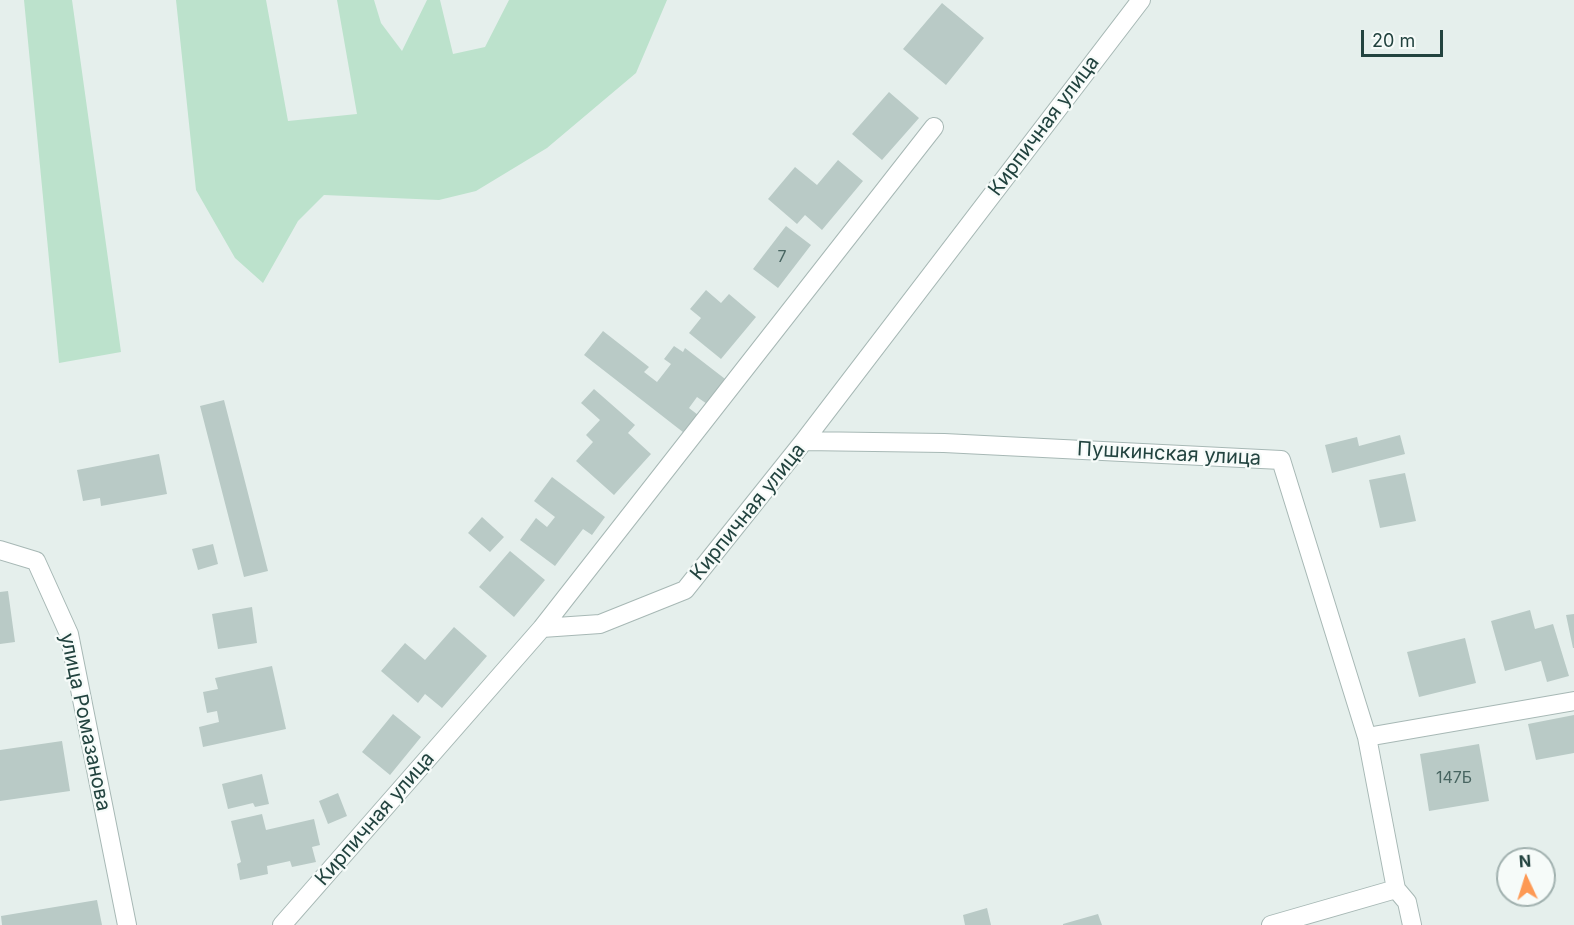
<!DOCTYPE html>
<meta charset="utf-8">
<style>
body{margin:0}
#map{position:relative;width:1574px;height:925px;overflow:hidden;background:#e5efec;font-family:Inter,sans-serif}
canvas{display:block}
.north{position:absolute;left:1496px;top:847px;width:60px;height:60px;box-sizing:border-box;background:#f6fbf9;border:2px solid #a1b1af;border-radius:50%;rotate:356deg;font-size:16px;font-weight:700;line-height:24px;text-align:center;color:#22433f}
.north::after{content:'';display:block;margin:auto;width:21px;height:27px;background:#fd9954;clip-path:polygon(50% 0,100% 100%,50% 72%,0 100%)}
.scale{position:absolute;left:1361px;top:30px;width:82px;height:27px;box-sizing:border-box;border:3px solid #22433f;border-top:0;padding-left:8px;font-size:18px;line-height:21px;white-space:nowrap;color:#22433f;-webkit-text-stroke:4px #f6fbf9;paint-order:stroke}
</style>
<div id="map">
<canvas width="1574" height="925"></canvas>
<div class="north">N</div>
<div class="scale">20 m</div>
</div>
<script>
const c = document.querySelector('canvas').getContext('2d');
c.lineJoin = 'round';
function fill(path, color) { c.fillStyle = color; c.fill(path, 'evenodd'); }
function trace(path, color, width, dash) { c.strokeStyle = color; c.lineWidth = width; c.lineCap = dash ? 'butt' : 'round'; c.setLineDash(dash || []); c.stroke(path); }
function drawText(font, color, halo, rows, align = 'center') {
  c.font = font + ' Inter,sans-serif'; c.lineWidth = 4.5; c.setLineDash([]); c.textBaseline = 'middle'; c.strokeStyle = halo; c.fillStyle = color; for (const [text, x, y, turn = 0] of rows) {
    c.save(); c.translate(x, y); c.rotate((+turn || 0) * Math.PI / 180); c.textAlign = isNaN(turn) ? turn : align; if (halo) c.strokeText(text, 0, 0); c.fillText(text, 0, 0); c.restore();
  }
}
fill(new Path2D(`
 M 24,0 L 72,0 L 121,352 L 59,363 Z
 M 176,0 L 266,0 L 288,121 L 357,114 L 337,0 L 374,0 L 381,23 L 402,51 L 427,0 L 440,0 L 453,54 L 485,47 L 509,0 L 667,0 L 636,73 L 547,148 L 476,191 L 439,200 L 324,195 L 298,221 L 263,283 L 235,258 L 196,190 Z`), '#bce2cc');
fill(new Path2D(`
 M 942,3 L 984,38 L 946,85 L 903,49 Z
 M 889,92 L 919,118 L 882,160 L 852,134 Z
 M 838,160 L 863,181 L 822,230 L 805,215 L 797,224 L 768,199 L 795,167 L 817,185 Z
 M 786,226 L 811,245 L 778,288 L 753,269 Z
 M 706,290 L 721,303 L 729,294 L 756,317 L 721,359 L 689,333 L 701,318 L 690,309 Z
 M 603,331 L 649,367 L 644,372 L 657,382 L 671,364 L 664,359 L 674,346 L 683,352 L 685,348 L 729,382 L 710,406 L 697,397 L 689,408 L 702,418 L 688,436 L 584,355 Z
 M 594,389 L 635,425 L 628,433 L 651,454 L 614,495 L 576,461 L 593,442 L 586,435 L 600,420 L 581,403 Z
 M 224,400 L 268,571 L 244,577 L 200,406 Z
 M 1400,435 L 1405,454 L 1332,473 L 1325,445 L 1357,437 L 1359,446 Z
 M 159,454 L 167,494 L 101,506 L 100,498 L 83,501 L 77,470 Z
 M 1405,473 L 1416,521 L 1380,528 L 1369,480 Z
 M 552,477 L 605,517 L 592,535 L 583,529 L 555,566 L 520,540 L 536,518 L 547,527 L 555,517 L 534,501 Z
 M 482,517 L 504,537 L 490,552 L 468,533 Z
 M 213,544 L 218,564 L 198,570 L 192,549 Z
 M 510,551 L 545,580 L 514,617 L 479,587 Z
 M 8,591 L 15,642 L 0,644 L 0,592 Z
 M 252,607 L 257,643 L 218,649 L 212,614 Z
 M 1530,610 L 1535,629 L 1553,624 L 1569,676 L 1547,682 L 1541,661 L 1505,671 L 1491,621 Z
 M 1574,614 L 1574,648 L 1573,648 L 1566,615 Z
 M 454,627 L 487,656 L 442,708 L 425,694 L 418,703 L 381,671 L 405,643 L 425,660 Z
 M 1465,638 L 1476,683 L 1419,697 L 1407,652 Z
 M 272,666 L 286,729 L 203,747 L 199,727 L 219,722 L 217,711 L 207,713 L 203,692 L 218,689 L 215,678 Z
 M 393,714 L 421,737 L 390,775 L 362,752 Z
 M 1574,715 L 1574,753 L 1536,760 L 1528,724 Z
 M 62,741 L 70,791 L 0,801 L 0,750 Z
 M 1479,744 L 1489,801 L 1429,811 L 1420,754 Z
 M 262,774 L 269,804 L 255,807 L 253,803 L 228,809 L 222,784 Z
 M 338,793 L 347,816 L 328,824 L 319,801 Z
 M 262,814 L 266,830 L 314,819 L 320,845 L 312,847 L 316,862 L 292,867 L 290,861 L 267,866 L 268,874 L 240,880 L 237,864 L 241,862 L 231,821 Z
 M 97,900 L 102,925 L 2,925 L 1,916 Z
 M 987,908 L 991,925 L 965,925 L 963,915 Z
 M 1098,914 L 1102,925 L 1063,925 L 1063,924 Z`), '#b9cac6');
const street = new Path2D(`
 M 804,441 L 944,443 L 1281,460 L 1367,737 L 1396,889 L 1407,902 L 1412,925
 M 0,550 L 36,561 L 69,634 L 127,925
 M 542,628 L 934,127
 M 1367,737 L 1574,701
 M 282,925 L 542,628 L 600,624 L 685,590 L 804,441 L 1141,0
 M 1271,925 L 1396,889`);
trace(street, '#a7b8b5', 20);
trace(street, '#fff', 18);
drawText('16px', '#486561', null, [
 ["7",782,257],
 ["147Б",1454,778]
]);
drawText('20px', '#22433f', '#f6fbf9', [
 ["Кирпичная улица",1044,126,-53],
 ["Пушкинская улица",1169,454,3],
 ["Кирпичная улица",748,512,-51],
 ["улица Ромазанова",85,722,78],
 ["Кирпичная улица",375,819,-49]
]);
</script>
